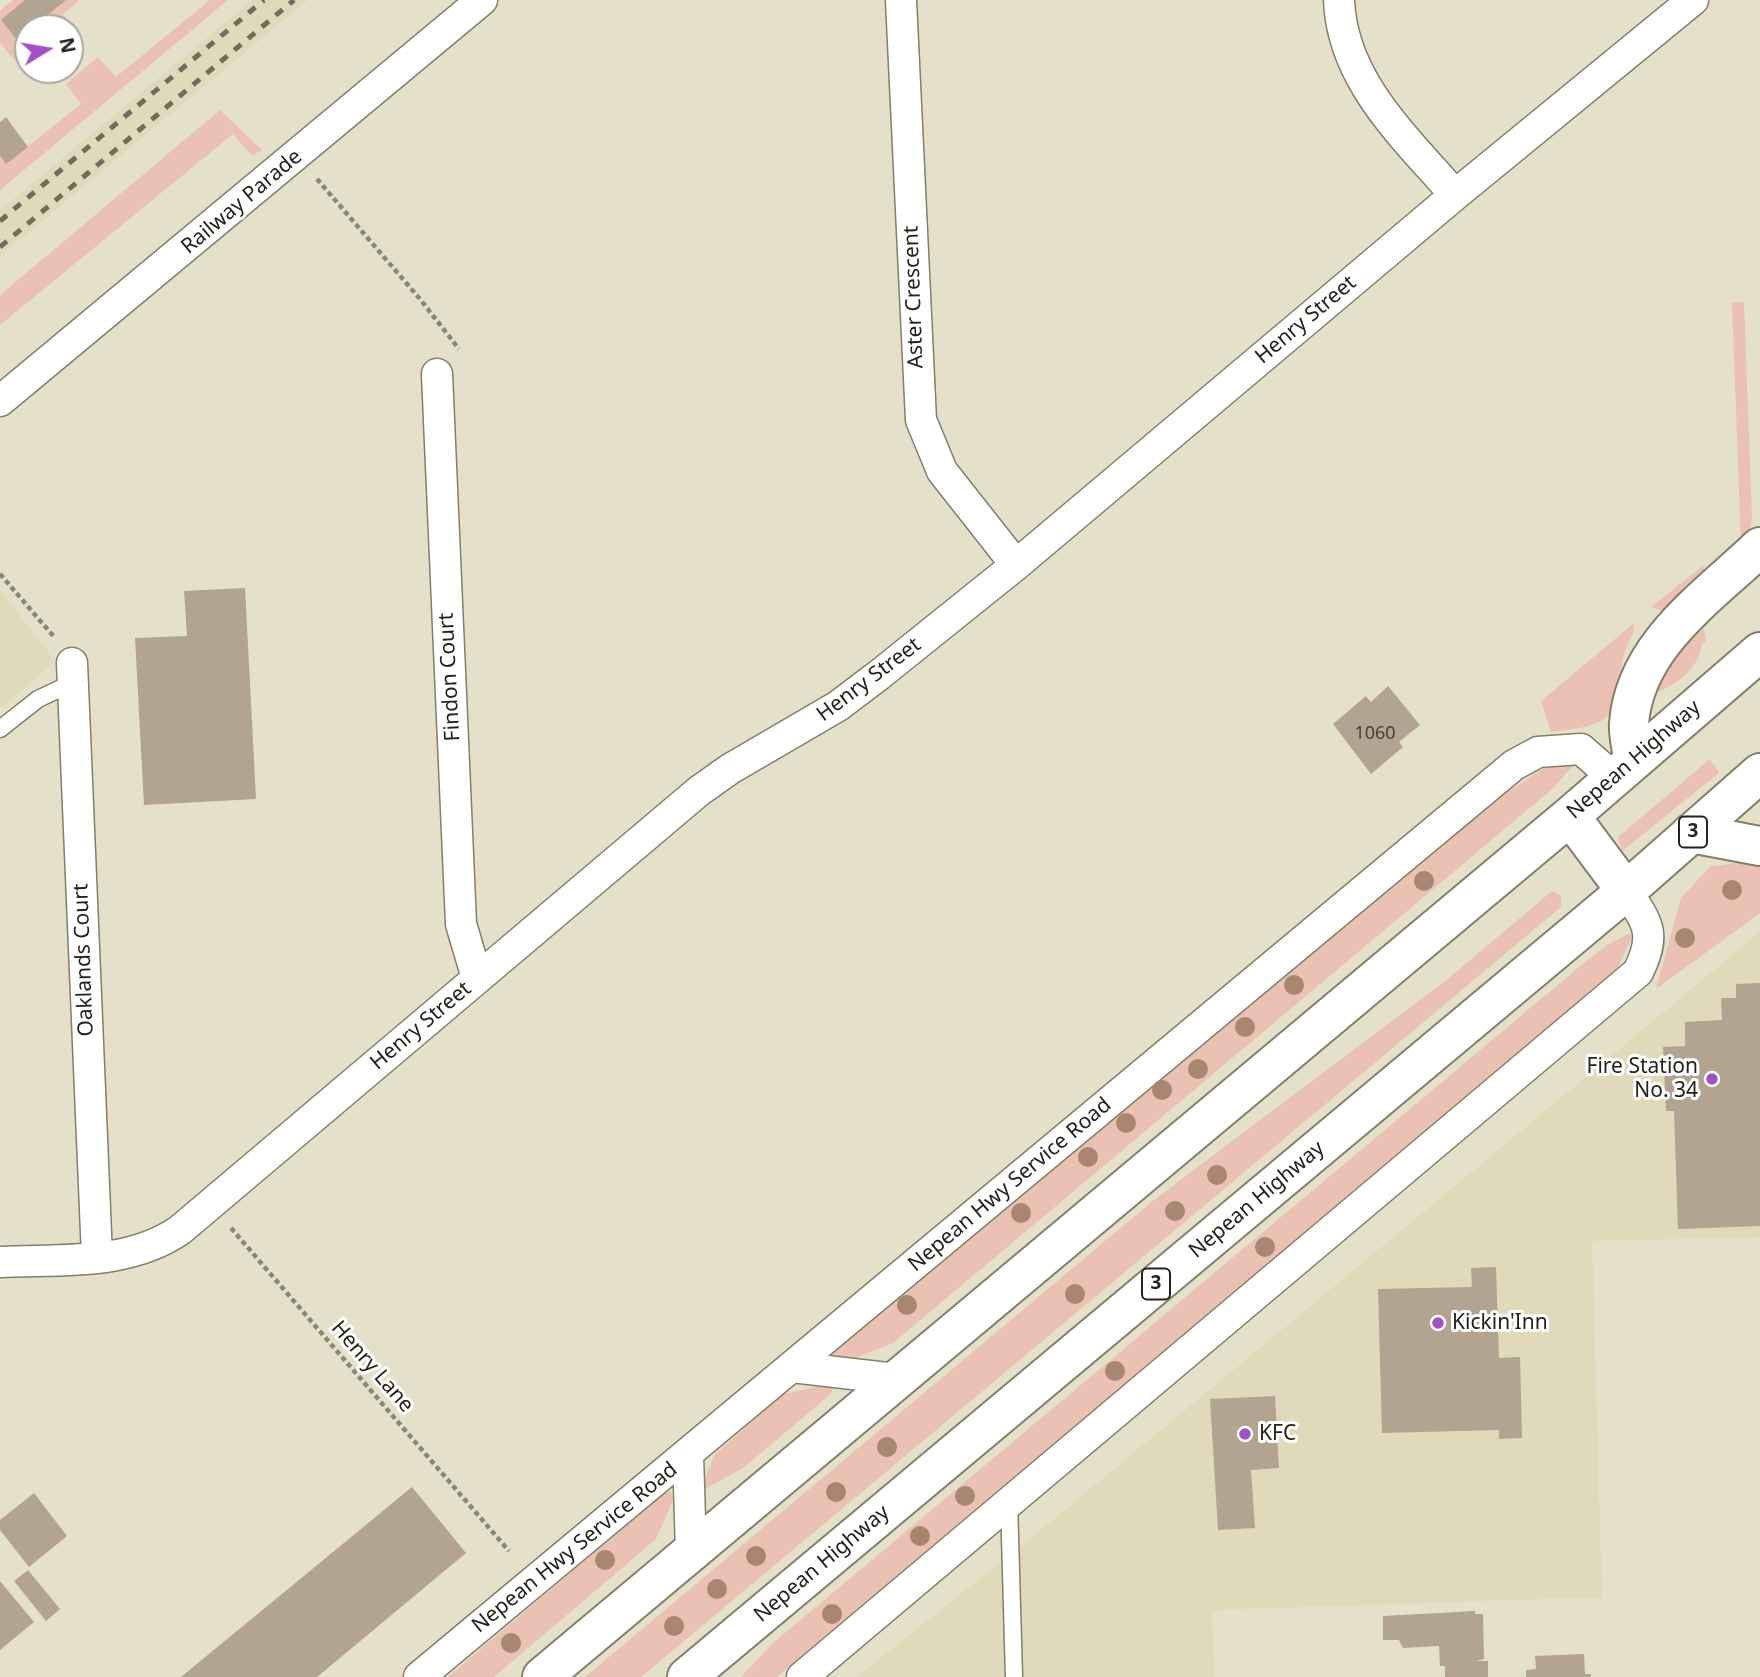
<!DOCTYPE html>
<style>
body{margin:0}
#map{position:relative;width:1760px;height:1677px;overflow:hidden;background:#e5e0c9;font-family:"Noto Sans",sans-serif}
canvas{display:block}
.north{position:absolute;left:14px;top:14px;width:70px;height:70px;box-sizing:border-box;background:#fff;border:2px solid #a7a7a3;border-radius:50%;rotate:79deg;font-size:19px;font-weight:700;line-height:28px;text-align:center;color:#24221a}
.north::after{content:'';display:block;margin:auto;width:24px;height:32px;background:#a351c1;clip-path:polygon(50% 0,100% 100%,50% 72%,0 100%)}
</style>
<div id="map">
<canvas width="1760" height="1677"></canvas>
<div class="north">N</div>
</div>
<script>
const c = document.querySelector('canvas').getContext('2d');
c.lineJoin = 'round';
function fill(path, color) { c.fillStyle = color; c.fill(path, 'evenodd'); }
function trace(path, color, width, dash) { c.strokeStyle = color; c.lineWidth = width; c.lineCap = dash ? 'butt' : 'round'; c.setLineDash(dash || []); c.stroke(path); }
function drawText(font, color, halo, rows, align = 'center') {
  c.font = font + ' "Noto Sans",sans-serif'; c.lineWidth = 6; c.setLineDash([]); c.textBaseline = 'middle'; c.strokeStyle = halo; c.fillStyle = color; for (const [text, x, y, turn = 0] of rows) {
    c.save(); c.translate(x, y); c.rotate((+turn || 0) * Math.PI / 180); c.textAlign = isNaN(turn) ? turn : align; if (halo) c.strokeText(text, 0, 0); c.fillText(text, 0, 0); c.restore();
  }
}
fill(new Path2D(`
 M 252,0 L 308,0 L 0,256 L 0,210 Z
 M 0,590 L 55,661 L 0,709 Z
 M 1760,932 L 1760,1237 L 1592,1241 L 1602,1597 L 1212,1610 L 1214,1677 L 857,1677 L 1034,1536 Z`), '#e0daba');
fill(new Path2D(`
 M 13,0 L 80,0 L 63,14 L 80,35 L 70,41 L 70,28 L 28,28 L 28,70 L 25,72 L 0,43 L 0,11 Z
 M 210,0 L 228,0 L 0,190 L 0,155 L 7,163 L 81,104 L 66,84 L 98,57 L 116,77 Z
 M 220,110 L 262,150 L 252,156 L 233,134 L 0,325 L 0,295 Z
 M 1744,302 L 1752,518 L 1749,533 L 1741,543 L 1732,303 Z
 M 1703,566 L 1706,574 L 1663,611 L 1651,607 Z
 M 1634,623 C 1635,637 1625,645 1623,659 C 1612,720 1618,724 1551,732 L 1541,701 Z
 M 1704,628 L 1706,642 L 1702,643 C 1698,669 1682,680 1659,692 L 1657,678 L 1670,660 Z
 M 1710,759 L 1719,773 L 1622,851 L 1618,837 Z
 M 1571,760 L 1575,762 L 1573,766 L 1551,790 L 893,1343 L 853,1359 L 830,1358 L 832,1352 L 1496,800 L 1544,768 Z
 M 1735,863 L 1760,865 L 1760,913 L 1656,989 L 1681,898 L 1710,867 Z
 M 1552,891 L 1561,896 L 1561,907 L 641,1677 L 585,1677 L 1154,1200 L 1449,978 Z
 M 1630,933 L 1632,937 L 1616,971 L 1601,988 L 777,1677 L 741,1677 L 773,1643 L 1578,968 L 1607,945 Z
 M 823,1385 L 833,1388 L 831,1394 L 743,1468 L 703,1490 L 702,1485 L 714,1456 L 781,1395 Z
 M 671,1491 L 673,1500 L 656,1539 L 494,1677 L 448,1677 L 663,1494 Z`), '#eac1b2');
fill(new Path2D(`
 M 25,0 L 66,0 L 17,40 L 1,20 Z
 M 6,117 L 28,147 L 6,164 L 0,155 L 0,122 Z
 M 245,588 L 256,799 L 144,805 L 135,638 L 187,636 L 184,591 Z
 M 1388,686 L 1420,725 L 1399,742 L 1403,747 L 1371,774 L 1333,724 L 1366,696 L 1371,702 Z
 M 1760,983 L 1760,1226 L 1678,1229 L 1674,1111 L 1666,1111 L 1663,1047 L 1685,1046 L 1685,1022 L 1722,1020 L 1721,998 L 1736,998 L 1736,984 Z
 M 1496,1267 L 1499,1358 L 1520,1357 L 1522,1438 L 1499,1439 L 1499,1430 L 1382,1433 L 1378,1289 L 1472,1287 L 1471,1268 Z
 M 1275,1396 L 1279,1468 L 1251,1470 L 1255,1528 L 1218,1530 L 1210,1399 Z
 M 412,1487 L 466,1553 L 317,1677 L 181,1677 Z
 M 34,1493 L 67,1536 L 29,1567 L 0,1530 L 0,1520 Z
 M 28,1570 L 60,1609 L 46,1621 L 14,1581 Z
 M 0,1581 L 34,1622 L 0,1650 Z
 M 1475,1611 L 1475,1614 L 1483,1614 L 1484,1659 L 1476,1661 L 1488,1661 L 1488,1677 L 1445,1677 L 1445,1666 L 1440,1666 L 1439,1646 L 1403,1648 L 1399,1640 L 1383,1640 L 1383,1616 Z
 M 1584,1654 L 1585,1674 L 1591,1674 L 1591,1677 L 1526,1677 L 1526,1670 L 1536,1669 L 1535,1656 Z`), '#b3a391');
const service = new Path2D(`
 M 0,729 L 38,699 L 72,683
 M 1009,1501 L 1014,1677`);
const minor = new Path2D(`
 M 901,0 L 921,420 L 942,471 L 1016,565
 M 1339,0 C 1342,81 1405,137 1455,195
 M 437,374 L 461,924 L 477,978
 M 0,401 L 482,0
 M 72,663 L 97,1257
 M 0,1262 C 61,1259 128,1266 180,1230 L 699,791 L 730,769 L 838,706 L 879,675 L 1016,565 L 1455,195 L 1693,0
 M 792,1367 L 896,1379
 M 688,1455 L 691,1551
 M 419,1677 L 1514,765 L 1538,752 L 1581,749 L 1613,777
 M 802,1677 L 1638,972 C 1657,934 1648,923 1626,891`);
const tertiary = new Path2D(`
 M 1633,760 C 1632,748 1628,735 1629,723 C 1635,645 1708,597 1760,547`);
const secondary = new Path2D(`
 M 1691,833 L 1760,846`);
const trunk = new Path2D(`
 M 1570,816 L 1626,891
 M 542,1677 L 1570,816 L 1760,652
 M 687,1677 L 1626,891 L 1760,773`);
trace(service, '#837f69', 19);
trace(minor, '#837f69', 33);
trace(tertiary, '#837f69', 42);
trace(secondary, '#837f69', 42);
trace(trunk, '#837f69', 42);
trace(new Path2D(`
 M 317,179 L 420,299 L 459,349
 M 0,574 L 55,638
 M 231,1228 L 509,1551`), '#8b8777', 4.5, [5, 3.5]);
trace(service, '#fff', 16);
trace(minor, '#fff', 30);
trace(tertiary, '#fff', 38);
trace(secondary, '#fff', 38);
trace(trunk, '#fff', 38);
trace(new Path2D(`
 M 0,221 L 264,0
 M 0,247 L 294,0`), '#706d5f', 5, [9, 9]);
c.fillStyle = '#a8866f';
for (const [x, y] of [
 [1424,881],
 [1732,890],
 [1685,938],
 [1294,985],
 [1245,1027],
 [1198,1069],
 [1162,1090],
 [1126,1123],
 [1088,1157],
 [1217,1175],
 [1175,1211],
 [1021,1213],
 [1265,1247],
 [1075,1294],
 [907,1305],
 [1115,1371],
 [887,1447],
 [836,1492],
 [965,1496],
 [920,1536],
 [756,1556],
 [605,1560],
 [717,1589],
 [832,1614],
 [674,1626],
 [511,1643]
]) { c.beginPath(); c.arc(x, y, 10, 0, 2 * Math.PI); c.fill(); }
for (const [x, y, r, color] of [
 [1712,1079,7,"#a351c1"],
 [1438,1323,7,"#a351c1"],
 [1245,1434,7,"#a351c1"]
]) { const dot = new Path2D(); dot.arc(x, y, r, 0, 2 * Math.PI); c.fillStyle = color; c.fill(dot); trace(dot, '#fff', 2.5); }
drawText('18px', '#484238', null, [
 ["1060",1375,734]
]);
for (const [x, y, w] of [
 [1693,832,28],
 [1156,1284,28]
]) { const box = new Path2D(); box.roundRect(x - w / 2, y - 15.5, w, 31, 5); c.fillStyle = '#fff'; c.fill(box); trace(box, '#24221a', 2); }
drawText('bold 19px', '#24221a', null, [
 ["3",1693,832],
 ["3",1156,1284]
]);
drawText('21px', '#24221a', '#fff', [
 ["Railway Parade",242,202,-40],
 ["Aster Crescent",914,297,-92],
 ["Henry Street",1306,320,-40],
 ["Findon Court",450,677,-93],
 ["Henry Street",869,680,-37],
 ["Nepean Highway",1634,760,-41],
 ["Oaklands Court",84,960,-92],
 ["Henry Street",421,1026,-40],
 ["Nepean Hwy Service Road",1010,1185,-40],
 ["Nepean Highway",1257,1200,-40],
 ["Henry Lane",372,1367,49],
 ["Nepean Hwy Service Road",575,1548,-39],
 ["Nepean Highway",822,1564,-40]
]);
drawText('21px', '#24221a', '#fff', [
 ["Fire Station",1698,1067,"right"],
 ["No. 34",1698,1091,"right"],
 ["Kickin'Inn",1452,1323],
 ["KFC",1259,1434]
], 'left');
</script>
